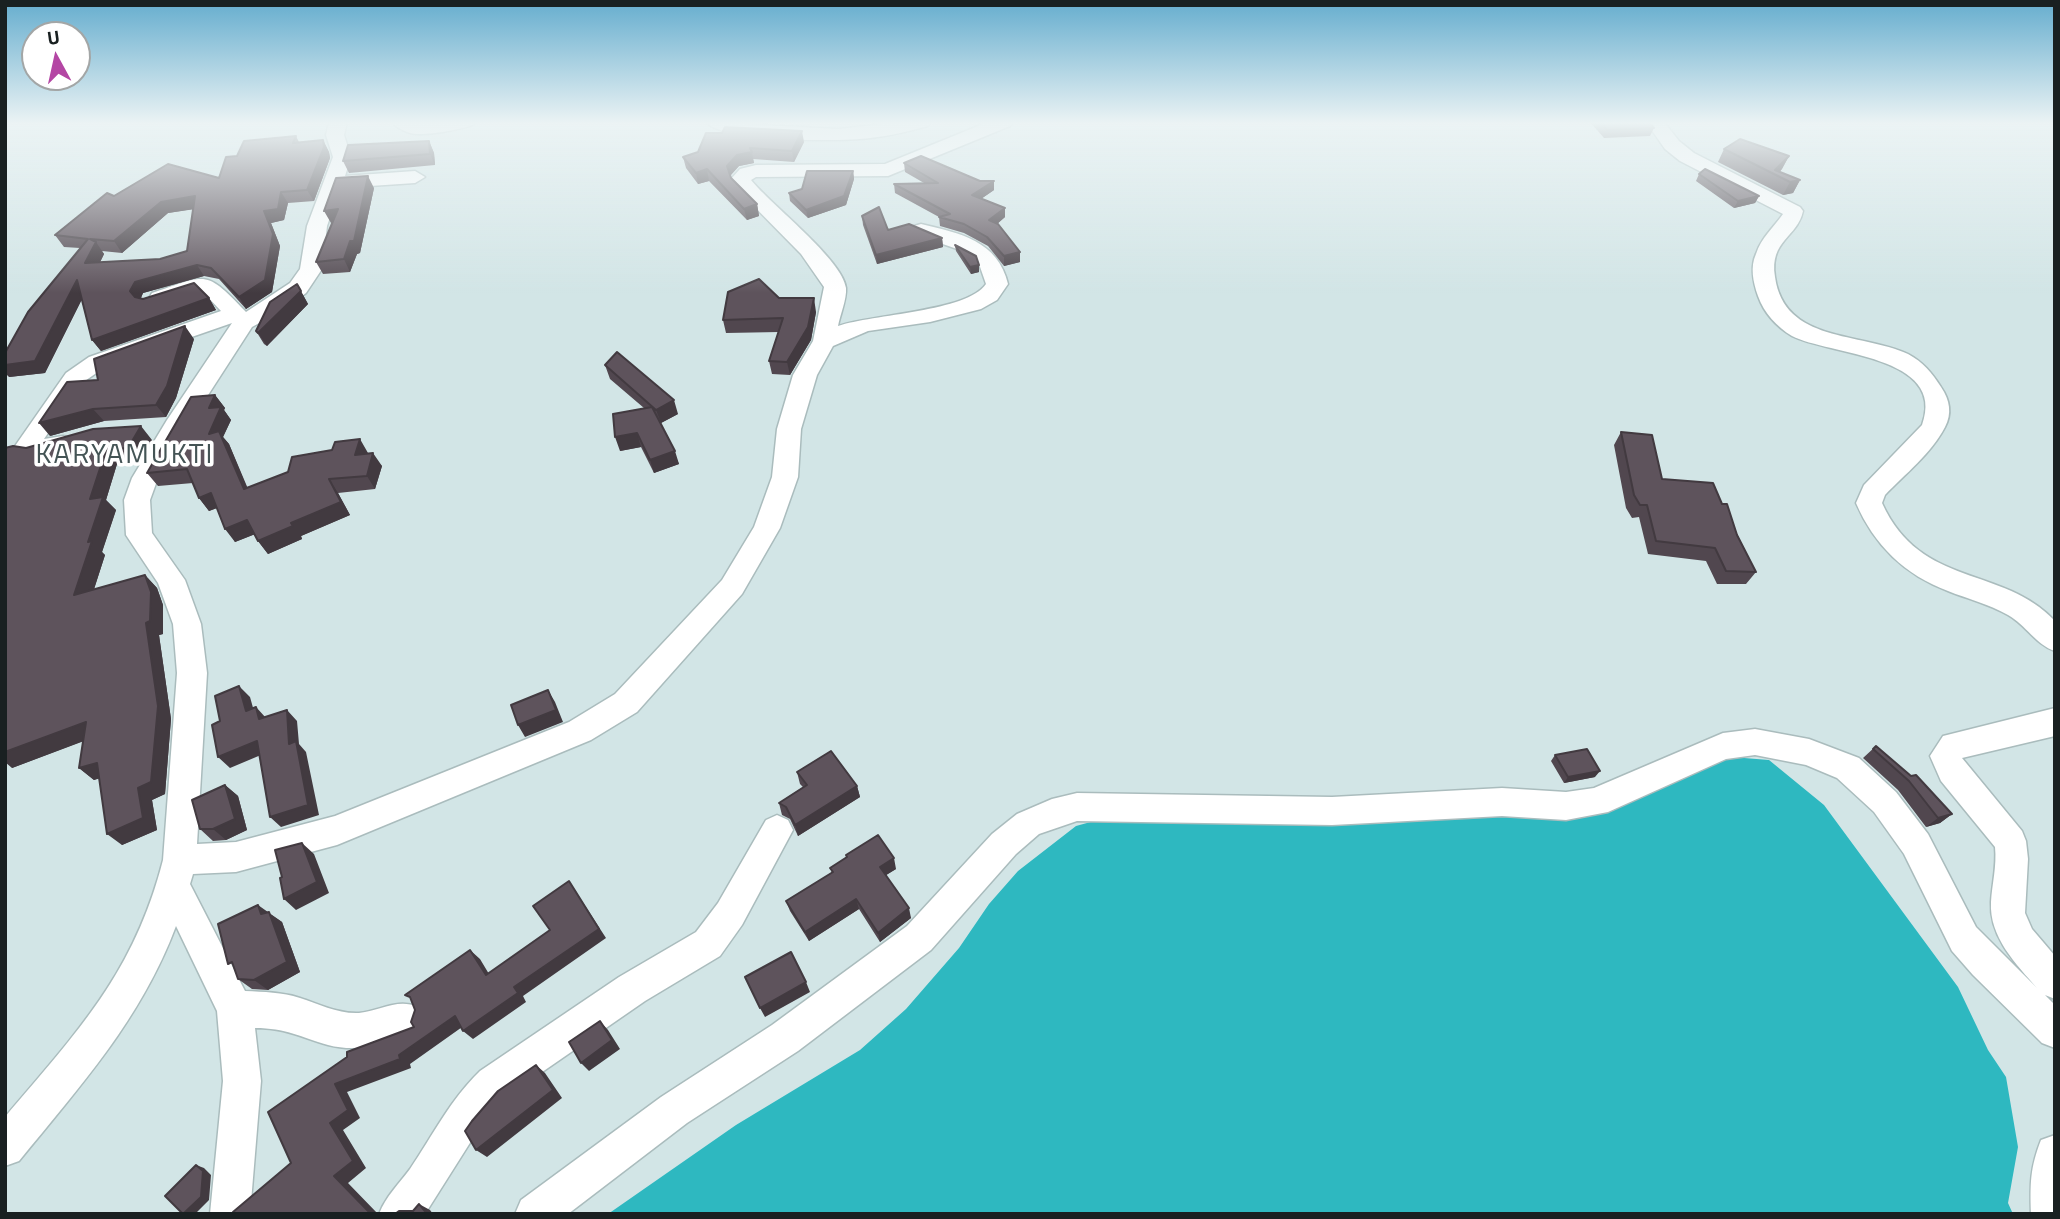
<!DOCTYPE html>
<style>
body{margin:0}
#map{position:relative;width:2060px;height:1219px;overflow:hidden;background:#d2e5e6;font-family:"Titillium Web",sans-serif}
canvas{display:block}
.frame{position:absolute;inset:0;border:7px solid #192021;pointer-events:none}
.north{position:absolute;left:21px;top:21px;width:70px;height:70px;box-sizing:border-box;background:#fff;border:2px solid #a3a6a6;border-radius:50%;rotate:352deg;font-size:19px;font-weight:700;line-height:28px;text-align:center;color:#192021}
.north::after{content:'';display:block;margin:auto;width:24px;height:32px;background:#b446a4;clip-path:polygon(50% 0,100% 100%,50% 72%,0 100%)}
</style>
<div id="map">
<canvas width="2060" height="1219"></canvas>
<div class="frame"></div>
<div class="north">U</div>
</div>
<script>
const c = document.querySelector('canvas').getContext('2d');
c.lineJoin = 'round';
function fill(path, color) { c.fillStyle = color; c.fill(path, 'evenodd'); }
function trace(path, color, width, dash) { c.strokeStyle = color; c.lineWidth = width; c.lineCap = dash ? 'butt' : 'round'; c.setLineDash(dash || []); c.stroke(path); }
function drawText(font, color, halo, rows, align = 'center') {
  c.font = font + ' "Titillium Web",sans-serif'; c.lineWidth = 7; c.setLineDash([]); c.textBaseline = 'middle'; c.strokeStyle = halo; c.fillStyle = color; for (const [text, x, y, turn = 0] of rows) {
    c.save(); c.translate(x, y); c.rotate((+turn || 0) * Math.PI / 180); c.textAlign = isNaN(turn) ? turn : align; if (halo) c.strokeText(text, 0, 0); c.fillText(text, 0, 0); c.restore();
  }
}
fill(new Path2D(`
 M 1719,756 L 1769,760 L 1824,805 L 1958,987 L 1988,1050 L 2006,1077 L 2018,1147 L 2008,1203 L 2013,1214 L 608,1214 L 736,1125 L 860,1050 L 906,1009 L 959,948 L 989,904 L 1018,871 L 1076,826 L 1127,812 L 1180,823 L 1541,814 Z`), '#2eb8c0');
const minor = new Path2D(`
 M 329,122 L 347,122 L 344,135 L 351,157 L 345,176 L 415,171 L 425,177 L 415,183 L 340,188 L 327,226 L 322,269 L 306,293 L 283,310 L 252,327 L 190,423 L 158,478 L 150,500 L 152,533 L 185,580 L 201,624 L 207,673 L 197,844 L 236,842 L 335,816 L 569,722 L 615,694 L 722,580 L 754,527 L 772,477 L 777,429 L 793,375 L 813,341 L 824,287 L 801,254 L 735,187 L 731,179 L 740,169 L 756,165 L 885,164 L 988,122 L 1013,122 L 1010,126 L 888,176 L 756,177 L 751,180 C 770,204 843,260 846,288 C 847,299 840,315 838,326 C 873,314 967,312 986,284 L 978,261 L 960,250 L 914,234 L 911,230 L 914,226 L 921,224 C 960,233 998,241 1008,284 L 997,300 L 981,309 L 930,322 L 868,331 L 833,346 L 817,375 L 801,429 L 798,477 L 780,528 L 742,594 L 637,712 L 591,740 L 337,845 L 236,872 L 193,874 L 190,884 L 245,991 C 264,992 282,992 300,998 C 319,1004 338,1014 359,1013 C 381,1011 397,998 418,1007 L 423,1020 L 418,1033 C 390,1044 358,1053 328,1045 C 300,1037 286,1028 255,1028 L 261,1081 L 250,1214 L 210,1214 L 223,1081 L 217,1011 L 176,926 C 141,1019 81,1085 19,1161 L 5,1166 L 5,1117 C 78,1031 134,973 163,860 L 177,673 L 173,624 L 158,583 L 126,535 L 124,500 L 132,478 L 167,420 L 232,323 L 105,367 L 82,383 L 44,439 L 63,436 L 72,438 L 75,444 L 72,450 C 53,455 27,466 15,446 L 66,373 L 89,357 L 221,311 L 203,292 L 160,305 L 152,303 L 149,298 L 152,293 C 208,274 205,269 246,312 L 290,283 L 300,269 L 307,226 L 333,157 L 326,135 Z
 M 392,122 L 477,122 C 470,129 428,135 417,134 C 408,134 397,128 392,122 Z
 M 706,122 L 838,129 L 901,122 L 931,122 L 928,126 C 909,131 890,136 870,138 C 843,142 722,142 706,122 Z
 M 1646,122 L 1664,122 L 1679,141 L 1694,153 L 1800,207 L 1803,211 C 1798,237 1769,240 1775,277 C 1784,343 1860,332 1908,354 C 1923,362 1932,373 1941,387 C 1950,400 1952,414 1945,427 C 1931,454 1905,474 1885,495 L 1882,503 C 1921,589 2003,565 2055,621 L 2055,651 C 2036,645 2026,625 2008,615 C 1989,604 1968,599 1948,591 C 1905,575 1874,545 1856,503 L 1864,485 L 1922,425 C 1948,355 1828,355 1792,336 C 1777,327 1764,313 1758,296 C 1753,282 1750,267 1756,254 C 1761,238 1774,227 1783,214 L 1680,161 L 1665,149 Z
 M 2055,708 L 2055,736 L 1962,758 L 2022,831 L 2026,841 L 2028,859 L 2025,913 L 2032,929 L 2055,956 L 2055,999 L 2045,995 L 2055,1005 L 2055,1048 L 2042,1043 L 1973,975 L 1952,951 L 1904,854 L 1874,812 L 1837,778 L 1806,765 L 1755,755 L 1726,759 L 1608,812 L 1566,820 L 1502,816 L 1332,825 L 1077,821 L 1039,834 L 1016,854 L 931,950 L 798,1051 L 687,1123 L 568,1214 L 515,1214 L 521,1200 L 661,1097 L 772,1025 L 907,926 L 992,834 L 1017,814 L 1052,799 L 1077,793 L 1332,797 L 1502,788 L 1566,792 L 1594,788 L 1723,733 L 1755,729 L 1809,739 L 1859,758 L 1896,792 L 1928,834 L 1976,927 L 2037,988 C 2016,964 1989,937 1991,902 C 1992,884 1997,866 1995,847 L 1941,781 L 1930,756 L 1943,736 Z
 M 777,815 L 788,820 L 793,830 L 742,925 L 720,956 L 645,1001 L 506,1097 L 480,1127 L 425,1214 L 379,1214 C 386,1196 399,1184 410,1169 C 433,1135 450,1100 480,1071 L 619,977 L 696,932 L 718,903 L 766,820 Z
 M 2055,1135 L 2055,1214 L 2031,1214 C 2030,1184 2030,1168 2041,1140 Z`);
trace(minor, '#aabcbd', 3);
fill(minor, '#fff');
fill(new Path2D(`
 M 1590,122 L 1649,122 L 1654,128 L 1650,136 L 1604,138 Z
 M 722,133 L 804,142 L 794,162 L 753,159 L 754,163 L 739,166 L 730,176 L 757,204 L 759,216 L 747,220 L 709,181 L 698,184 L 686,168 L 683,157 L 698,152 Z
 M 296,136 L 299,142 L 323,140 L 329,152 L 330,158 L 314,201 L 288,203 L 284,220 L 271,223 L 280,246 L 272,292 L 246,309 L 219,279 L 204,276 L 143,293 L 141,298 L 209,298 L 216,310 L 101,351 L 92,340 L 82,299 L 45,373 L 9,377 L 80,248 L 64,247 L 55,235 L 114,196 L 219,178 L 237,156 ZM 193,209 L 187,251 L 160,259 L 100,262 L 104,254 L 102,251 L 122,253 L 168,213 Z
 M 429,141 L 434,153 L 435,165 L 349,173 L 343,161 Z
 M 1724,149 L 1789,156 L 1780,172 L 1800,180 L 1793,193 L 1783,195 L 1718,162 Z
 M 904,163 L 994,190 L 981,199 L 1005,208 L 1005,217 L 997,224 L 1020,262 L 1004,266 L 988,246 L 964,233 L 940,226 L 939,217 L 895,193 L 894,184 L 924,183 L 905,172 Z
 M 853,171 L 854,179 L 846,205 L 808,218 L 790,201 L 789,193 Z
 M 1699,174 L 1759,196 L 1755,203 L 1734,208 L 1696,181 Z
 M 374,188 L 360,253 L 357,254 L 350,272 L 323,274 L 316,262 L 332,223 L 331,223 Z
 M 862,216 L 888,230 L 942,238 L 943,247 L 877,264 L 863,225 Z
 M 955,245 L 979,265 L 979,272 L 971,274 L 956,251 Z
 M 297,284 L 308,304 L 267,346 L 264,344 L 256,331 Z
 M 779,298 L 816,312 L 811,340 L 790,375 L 772,374 L 769,361 L 779,332 L 726,333 L 723,320 Z
 M 194,339 L 176,398 L 166,417 L 104,421 L 50,436 L 98,380 Z
 M 605,365 L 678,414 L 661,423 L 679,464 L 654,473 L 641,447 L 620,451 L 644,408 L 610,379 Z
 M 215,395 L 225,408 L 224,410 L 231,420 L 223,437 L 229,444 L 247,488 L 368,453 L 368,454 L 382,466 L 375,489 L 338,493 L 350,515 L 301,536 L 302,539 L 268,554 L 258,541 L 255,534 L 235,542 L 217,508 L 209,511 L 199,498 L 193,483 L 158,486 L 147,473 Z
 M 1621,432 L 1662,479 L 1722,504 L 1756,572 L 1746,584 L 1717,584 L 1706,561 L 1648,554 L 1639,517 L 1632,518 L 1626,508 L 1614,445 Z
 M 152,440 L 139,462 L 117,464 L 106,500 L 116,510 L 102,552 L 105,555 L 94,589 L 145,575 L 157,588 L 163,605 L 163,634 L 159,635 L 171,719 L 165,794 L 152,800 L 157,830 L 122,845 L 99,778 L 94,780 L 79,768 L 83,741 L 12,768 L 26,448 Z
 M 1876,746 L 1952,814 L 1940,823 L 1926,827 L 1898,790 L 1863,758 Z
 M 1555,755 L 1595,777 L 1564,783 L 1551,761 Z
 M 797,772 L 857,786 L 860,797 L 798,836 L 790,819 L 782,815 L 779,803 L 803,787 L 800,784 Z
 M 225,785 L 238,796 L 247,830 L 226,840 L 213,841 L 200,829 Z
 M 846,855 L 896,869 L 886,875 L 911,918 L 880,942 L 859,909 L 809,941 L 790,911 L 786,901 L 832,873 L 830,868 L 846,858 Z
 M 267,912 L 282,922 L 300,972 L 268,990 L 252,989 L 238,979 Z`), '#51474f');
fill(new Path2D(`
 M 802,131 L 804,142 L 794,162 L 792,151 Z
 M 323,140 L 329,152 L 330,158 L 314,201 L 307,190 Z
 M 429,141 L 434,153 L 435,165 L 430,154 Z
 M 752,152 L 754,163 L 739,166 L 729,177 L 727,166 L 737,155 Z
 M 1789,156 L 1782,169 L 1776,175 L 1775,170 Z
 M 707,169 L 709,181 L 698,184 L 696,173 Z
 M 853,171 L 854,179 L 846,205 L 808,218 L 806,210 Z
 M 368,176 L 374,188 L 360,253 L 357,254 L 350,272 L 344,259 Z
 M 1800,180 L 1793,193 L 1783,195 L 1790,182 Z
 M 994,181 L 994,190 L 972,205 L 972,195 Z
 M 281,192 L 288,203 L 284,220 L 271,223 L 280,246 L 272,292 L 246,309 L 239,297 L 264,211 Z
 M 195,196 L 202,208 L 168,213 L 122,253 L 114,241 L 161,202 Z
 M 1759,196 L 1755,203 L 1734,208 L 1738,201 Z
 M 757,204 L 759,216 L 747,220 L 744,209 Z
 M 1005,208 L 1005,217 L 990,230 L 989,220 Z
 M 338,209 L 344,221 L 331,223 L 324,211 Z
 M 942,238 L 943,247 L 877,264 L 876,255 Z
 M 96,242 L 104,254 L 94,275 L 85,263 Z
 M 1020,252 L 1020,262 L 1004,266 L 1004,256 Z
 M 197,265 L 204,276 L 143,293 L 139,302 L 130,291 L 135,282 Z
 M 979,265 L 979,272 L 971,274 L 970,267 Z
 M 77,280 L 86,291 L 45,373 L 9,377 L 5,373 L 5,365 Z
 M 297,284 L 308,304 L 267,346 L 258,333 Z
 M 209,298 L 216,310 L 101,351 L 92,340 Z
 M 814,298 L 816,312 L 811,340 L 790,375 L 787,362 Z
 M 185,326 L 194,339 L 176,398 L 166,417 L 156,405 Z
 M 215,395 L 225,408 L 224,410 L 231,420 L 223,437 L 229,444 L 254,503 L 244,489 L 209,434 L 209,408 Z
 M 674,400 L 678,414 L 661,423 L 656,410 Z
 M 93,409 L 104,421 L 50,436 L 39,423 Z
 M 141,426 L 152,440 L 139,462 L 128,448 Z
 M 637,433 L 641,447 L 620,451 L 615,437 Z
 M 360,439 L 368,453 L 364,468 L 355,455 Z
 M 106,450 L 117,464 L 106,500 L 116,510 L 102,552 L 105,555 L 88,608 L 74,595 L 90,499 Z
 M 675,451 L 679,464 L 654,473 L 650,460 Z
 M 373,453 L 382,466 L 375,489 L 367,476 Z
 M 329,479 L 338,493 L 350,515 L 301,536 L 302,539 L 268,554 L 258,541 L 291,523 Z
 M 211,493 L 222,506 L 209,511 L 199,498 Z
 M 247,520 L 258,533 L 235,542 L 225,529 Z
 M 145,575 L 157,588 L 163,605 L 163,634 L 159,635 L 171,719 L 165,794 L 152,800 L 157,830 L 122,845 L 107,834 L 138,788 Z
 M 239,686 L 250,697 L 257,722 L 246,711 Z
 M 548,690 L 555,702 L 563,722 L 525,737 L 518,725 Z
 M 256,707 L 266,718 L 259,719 Z
 M 287,710 L 297,721 L 299,744 L 306,752 L 319,815 L 281,827 L 270,817 L 289,744 Z
 M 86,722 L 100,735 L 12,768 L 5,762 L 5,752 Z
 M 257,741 L 268,752 L 230,768 L 218,757 Z
 M 97,763 L 111,775 L 94,780 L 79,768 Z
 M 1600,771 L 1595,777 L 1564,783 L 1568,777 Z
 M 225,785 L 238,796 L 247,830 L 226,840 L 213,829 Z
 M 857,786 L 860,797 L 798,836 L 795,825 Z
 M 1952,814 L 1940,823 L 1926,827 L 1938,818 Z
 M 302,843 L 314,854 L 329,893 L 296,910 L 284,899 Z
 M 894,858 L 896,869 L 883,877 L 880,867 Z
 M 569,881 L 606,938 L 523,996 L 526,1002 L 473,1039 L 463,1031 L 514,987 L 599,929 Z
 M 856,899 L 859,909 L 809,941 L 805,932 Z
 M 258,905 L 282,922 L 300,972 L 268,990 L 254,980 L 261,914 Z
 M 909,908 L 911,918 L 880,942 L 878,933 Z
 M 470,950 L 480,959 L 495,984 L 486,975 Z
 M 806,982 L 810,992 L 765,1017 L 760,1008 Z
 M 455,1016 L 465,1025 L 410,1064 L 411,1068 L 347,1092 L 360,1118 L 343,1130 L 366,1168 L 348,1183 L 378,1214 L 371,1214 L 334,1176 L 330,1123 L 335,1084 L 399,1055 Z
 M 600,1021 L 608,1030 L 620,1049 L 589,1071 L 581,1063 Z
 M 536,1065 L 545,1073 L 562,1098 L 487,1157 L 476,1150 Z
 M 196,1165 L 204,1168 L 211,1175 L 209,1200 L 195,1214 L 184,1214 Z
 M 419,1204 L 430,1210 L 433,1214 L 427,1214 Z`), '#423a40');
const building = new Path2D(`
 M 1601,122 L 1649,122 L 1654,128 L 1607,130 Z
 M 725,127 L 802,131 L 792,151 L 750,148 L 752,152 L 737,155 L 727,166 L 731,178 L 757,204 L 744,209 L 707,169 L 696,173 L 683,157 L 698,152 L 706,133 L 722,133 Z
 M 296,136 L 293,143 L 323,140 L 324,147 L 307,190 L 281,192 L 278,209 L 264,211 L 273,234 L 265,280 L 239,297 L 211,268 L 197,265 L 135,282 L 130,291 L 135,297 L 143,299 L 194,283 L 209,298 L 92,340 L 77,280 L 35,361 L 5,365 L 5,353 L 28,312 L 88,239 L 55,235 L 107,193 L 114,196 L 168,164 L 219,178 L 226,157 L 237,156 L 244,141 ZM 195,196 L 187,251 L 160,259 L 85,263 L 96,242 L 90,239 L 114,241 L 161,202 Z
 M 1740,139 L 1789,156 L 1775,170 L 1800,180 L 1790,182 L 1724,149 Z
 M 429,141 L 430,154 L 343,161 L 348,145 Z
 M 921,156 L 980,181 L 994,181 L 972,195 L 1005,208 L 989,220 L 998,224 L 1020,252 L 1004,256 L 987,237 L 964,224 L 939,217 L 950,214 L 894,184 L 938,183 L 904,163 Z
 M 1705,169 L 1759,196 L 1738,201 L 1699,174 Z
 M 807,171 L 853,171 L 844,196 L 806,210 L 789,193 L 802,189 Z
 M 368,176 L 354,241 L 350,241 L 344,259 L 316,262 L 338,209 L 324,211 L 336,178 Z
 M 879,207 L 888,230 L 909,224 L 942,238 L 876,255 L 862,216 Z
 M 955,245 L 976,256 L 979,265 L 970,267 Z
 M 759,279 L 779,298 L 814,298 L 808,327 L 787,362 L 769,361 L 783,318 L 723,320 L 728,292 Z
 M 297,284 L 301,291 L 258,333 L 256,331 L 270,302 Z
 M 185,326 L 167,386 L 156,405 L 93,409 L 39,423 L 67,382 L 98,380 L 94,359 Z
 M 617,352 L 674,400 L 656,410 L 605,365 Z
 M 215,395 L 209,408 L 221,407 L 209,434 L 219,431 L 244,489 L 288,472 L 292,457 L 332,450 L 335,442 L 360,439 L 355,455 L 373,453 L 367,476 L 329,479 L 341,502 L 291,523 L 293,526 L 258,541 L 247,520 L 225,529 L 211,493 L 199,498 L 187,469 L 147,473 L 191,397 Z
 M 652,407 L 675,451 L 650,460 L 637,433 L 615,437 L 613,414 Z
 M 141,426 L 128,448 L 106,450 L 90,499 L 103,497 L 88,542 L 92,541 L 74,595 L 145,575 L 151,592 L 150,621 L 146,623 L 158,706 L 151,782 L 138,788 L 143,818 L 107,834 L 97,763 L 79,768 L 86,722 L 5,752 L 5,514 L 6,512 L 5,512 L 5,448 L 13,446 L 26,448 L 93,429 Z
 M 1621,432 L 1652,435 L 1662,479 L 1713,483 L 1722,504 L 1727,504 L 1737,535 L 1756,572 L 1726,571 L 1715,548 L 1656,541 L 1647,505 L 1640,505 L 1634,495 Z
 M 239,686 L 246,711 L 256,707 L 259,719 L 287,710 L 289,744 L 296,741 L 308,805 L 270,817 L 257,741 L 218,757 L 212,725 L 220,721 L 215,696 Z
 M 548,690 L 556,710 L 518,725 L 511,705 Z
 M 1876,746 L 1911,776 L 1916,775 L 1952,814 L 1938,818 L 1909,781 L 1873,749 Z
 M 1587,749 L 1600,771 L 1568,777 L 1555,755 Z
 M 831,751 L 857,786 L 795,825 L 786,807 L 779,803 L 807,785 L 797,772 Z
 M 225,785 L 235,819 L 213,829 L 200,829 L 192,800 Z
 M 878,835 L 894,858 L 880,867 L 909,908 L 878,933 L 856,899 L 805,932 L 786,901 L 833,872 L 830,868 L 847,857 L 846,855 Z
 M 302,843 L 317,882 L 284,899 L 280,878 L 282,877 L 275,850 Z
 M 569,881 L 599,929 L 514,987 L 518,993 L 463,1031 L 455,1016 L 399,1055 L 400,1059 L 335,1084 L 348,1110 L 330,1123 L 353,1161 L 334,1176 L 371,1214 L 234,1214 L 233,1212 L 291,1163 L 268,1112 L 347,1057 L 347,1052 L 414,1027 L 411,1022 L 415,1010 L 410,997 L 405,995 L 470,950 L 486,975 L 550,930 L 533,906 Z
 M 258,905 L 261,914 L 269,912 L 287,962 L 254,980 L 238,979 L 232,962 L 228,964 L 218,924 Z
 M 791,952 L 806,982 L 760,1008 L 745,977 Z
 M 600,1021 L 612,1040 L 581,1063 L 569,1042 Z
 M 536,1065 L 553,1090 L 476,1150 L 465,1131 L 472,1121 L 498,1091 Z
 M 196,1165 L 203,1171 L 201,1197 L 183,1214 L 165,1196 Z
 M 419,1204 L 427,1214 L 395,1214 L 399,1211 L 413,1211 Z`);
fill(building, '#5e535c');
trace(building, '#423a40', 2);
const sky = c.createLinearGradient(0, 0, 0, 293);
sky.addColorStop(0, '#65adce');
sky.addColorStop(0.42, '#ebf3f4');
sky.addColorStop(1, '#ebf3f400');
c.fillStyle = sky;
c.fillRect(0, 0, 2060, 293);
c.letterSpacing = '2px';
drawText('28px', '#445455', '#fff', [
 ["KARYAMUKTI",125,456]
]);
c.letterSpacing = '0px';
</script>
